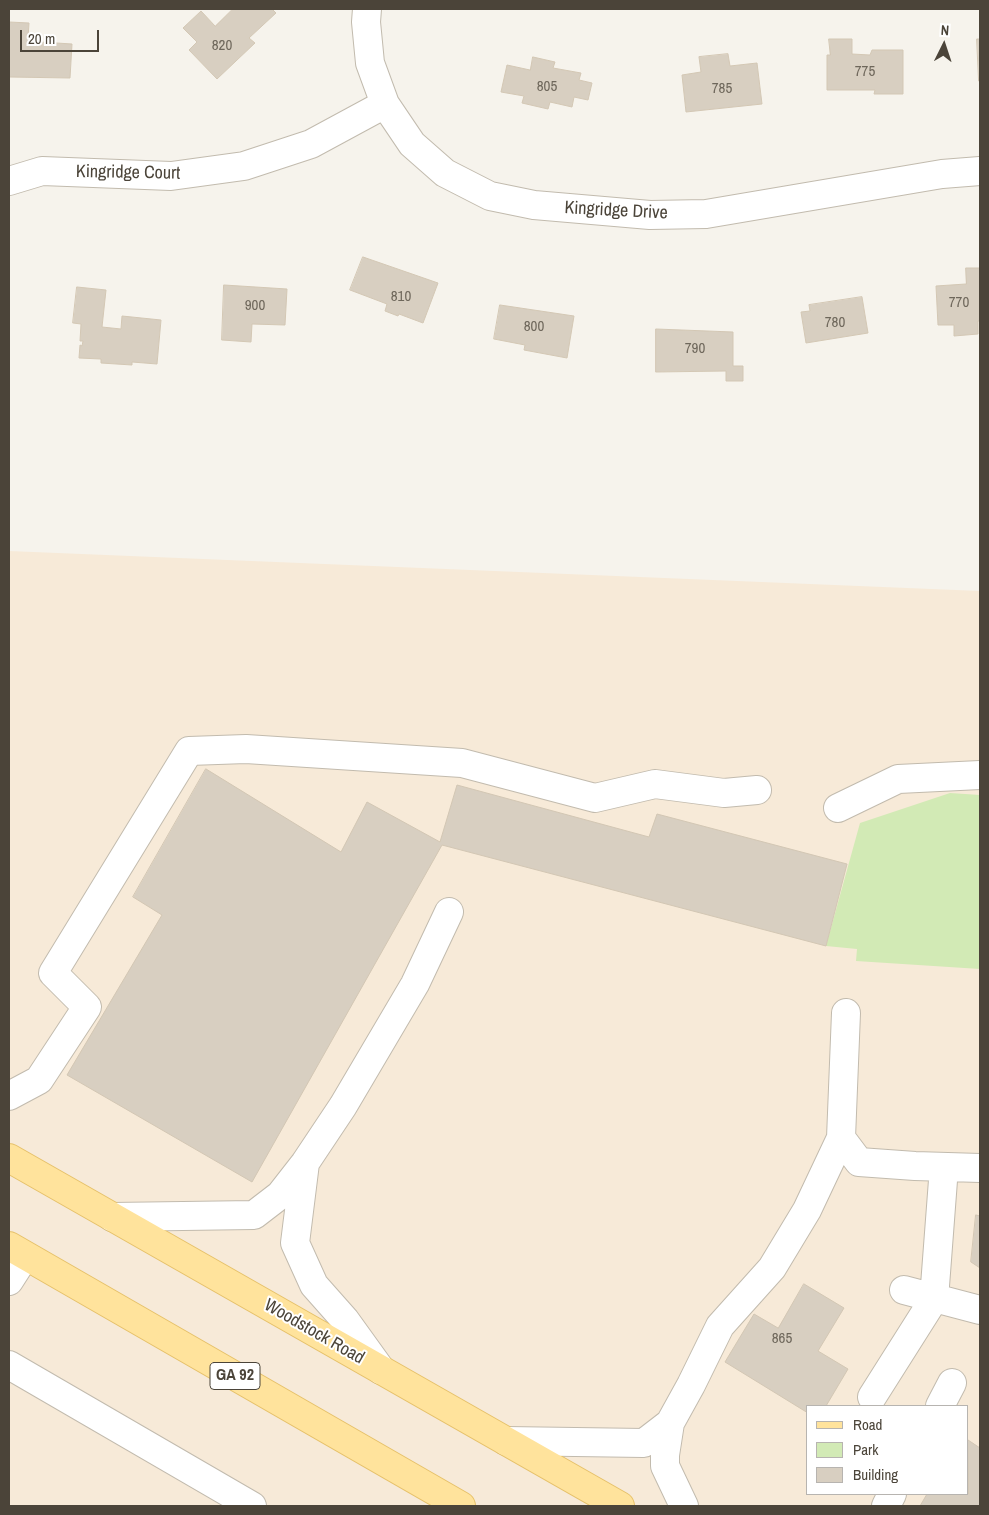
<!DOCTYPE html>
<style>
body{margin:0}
#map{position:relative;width:989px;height:1515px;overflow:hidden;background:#f6f3ec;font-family:"Archivo Narrow",sans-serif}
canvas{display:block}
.frame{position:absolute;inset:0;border:10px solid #4b4439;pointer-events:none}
.legend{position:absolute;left:806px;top:1405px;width:162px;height:90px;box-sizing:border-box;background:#fff;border:1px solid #b7b4b0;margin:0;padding:6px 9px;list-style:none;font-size:15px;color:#4b4439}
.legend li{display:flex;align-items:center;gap:10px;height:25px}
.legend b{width:25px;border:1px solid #b7b4b0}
.north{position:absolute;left:919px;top:20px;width:50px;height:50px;-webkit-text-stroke:4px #fff;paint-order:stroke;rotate:4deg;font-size:14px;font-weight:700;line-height:20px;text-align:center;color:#4b4439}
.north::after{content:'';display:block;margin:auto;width:18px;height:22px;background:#4b4439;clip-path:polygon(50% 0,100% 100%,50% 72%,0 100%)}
.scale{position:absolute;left:20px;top:30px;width:79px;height:22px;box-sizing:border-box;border:2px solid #4b4439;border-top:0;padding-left:6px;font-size:15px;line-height:18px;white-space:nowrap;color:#4b4439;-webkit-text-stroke:4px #fff;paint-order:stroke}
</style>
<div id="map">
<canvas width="989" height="1515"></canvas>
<div class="frame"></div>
<ul class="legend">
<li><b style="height:6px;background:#ffe39c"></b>Road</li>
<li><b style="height:14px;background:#d2eab5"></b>Park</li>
<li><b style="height:14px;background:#d8cfc1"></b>Building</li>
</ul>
<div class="north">N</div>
<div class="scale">20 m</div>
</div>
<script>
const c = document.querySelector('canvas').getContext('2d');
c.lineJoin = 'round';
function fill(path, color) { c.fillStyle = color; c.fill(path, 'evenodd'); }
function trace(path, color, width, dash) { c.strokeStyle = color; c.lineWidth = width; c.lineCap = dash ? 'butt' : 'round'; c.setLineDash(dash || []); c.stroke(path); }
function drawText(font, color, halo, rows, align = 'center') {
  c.font = font + ' "Archivo Narrow",sans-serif'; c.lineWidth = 4; c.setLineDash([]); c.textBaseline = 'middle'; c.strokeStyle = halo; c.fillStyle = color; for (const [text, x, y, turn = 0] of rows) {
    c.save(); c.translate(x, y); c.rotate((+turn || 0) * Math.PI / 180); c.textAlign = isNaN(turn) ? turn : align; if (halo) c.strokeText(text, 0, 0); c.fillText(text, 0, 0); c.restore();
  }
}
fill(new Path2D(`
 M 9,551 L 980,591 L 980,1506 L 9,1506 ZM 808,1406 L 968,1406 L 968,1494 L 808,1494 Z`), '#f7ead8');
fill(new Path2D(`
 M 950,793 L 980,795 L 980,969 L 856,961 L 857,949 L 826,946 L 860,823 Z`), '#d2eab5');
const building = new Path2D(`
 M 233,9 L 272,9 L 276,13 L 249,38 L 255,43 L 217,79 L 189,50 L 197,42 L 183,28 L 201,11 L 215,26 Z
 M 9,22 L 29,23 L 28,38 L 41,39 L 41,42 L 72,44 L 70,78 L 9,77 Z
 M 829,39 L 852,39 L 852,54 L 870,55 L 872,50 L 903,50 L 903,94 L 874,94 L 875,90 L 827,90 L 827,55 L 830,55 Z
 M 977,39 L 980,39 L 980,81 L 979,81 Z
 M 728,54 L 730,66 L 757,63 L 762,104 L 686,112 L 682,75 L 701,72 L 699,57 Z
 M 533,57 L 555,62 L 553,68 L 581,73 L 579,80 L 592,83 L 588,100 L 574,97 L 572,107 L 550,102 L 548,109 L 522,103 L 524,96 L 501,92 L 507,65 L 530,70 Z
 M 363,257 L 438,283 L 423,323 L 399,314 L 398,316 L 385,311 L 387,304 L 350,290 Z
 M 966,268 L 980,268 L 980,321 L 978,321 L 978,334 L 954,336 L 954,325 L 938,325 L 936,286 L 966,284 Z
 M 224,285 L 287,289 L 285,325 L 252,324 L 251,342 L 222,340 Z
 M 77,287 L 106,290 L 102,327 L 121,329 L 122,316 L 161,320 L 157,364 L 132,362 L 132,365 L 101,363 L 101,359 L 79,358 L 80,345 L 82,346 L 83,341 L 80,341 L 81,324 L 73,323 Z
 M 862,297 L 868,333 L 806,343 L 801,312 L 810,311 L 809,305 Z
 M 500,305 L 574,316 L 567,358 L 524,350 L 525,345 L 494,339 Z
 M 656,329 L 733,332 L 733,366 L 743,366 L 743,381 L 726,381 L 726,371 L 656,372 Z
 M 206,769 L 341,852 L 367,802 L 440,842 L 457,785 L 649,837 L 657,814 L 847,864 L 826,946 L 442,845 L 252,1182 L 67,1075 L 162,915 L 133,897 Z
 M 976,1215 L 980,1216 L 980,1268 L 971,1262 Z
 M 804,1284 L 844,1308 L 818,1351 L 848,1369 L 826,1406 L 808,1406 L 808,1413 L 725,1362 L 754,1314 L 778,1328 Z
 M 968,1440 L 980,1448 L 980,1506 L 920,1506 L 927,1494 L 968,1494 Z`);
fill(building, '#d8cfc1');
trace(building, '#d3c7b4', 1);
const minor = new Path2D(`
 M 367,9 L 366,22 L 370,63 L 385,104 L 412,144 L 445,173 L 490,196 L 534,205 L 650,215 L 706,214 L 942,174 L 980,171
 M 9,181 L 42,171 L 171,176 L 244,166 L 311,144 L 385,104
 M 838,808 L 898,779 L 980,775
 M 9,1096 L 39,1080 L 87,1007 L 53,973 L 189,751 L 246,749 L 462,763 L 595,798 L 655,784 L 724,793 L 757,790
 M 841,1138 L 859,1162 L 915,1166 L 980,1168
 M 305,1163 L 295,1243 L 314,1285 L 345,1320 L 381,1370
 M 112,1217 L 254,1215 L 280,1195 L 305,1163 L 343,1106 L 415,984 L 449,912
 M 9,1281 L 25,1256
 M 904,1290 L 980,1310
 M 9,1365 L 252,1506
 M 872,1397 L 934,1299 L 944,1167
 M 940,1406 L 952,1383
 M 506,1441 L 644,1443 L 670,1423
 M 684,1506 L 665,1466 L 665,1455 L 670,1423 L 691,1385 L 720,1326 L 772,1268 L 807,1210 L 841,1138 L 846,1013
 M 886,1506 L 892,1494`);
const major = new Path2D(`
 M 9,1158 L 620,1506
 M 9,1246 L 461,1506`);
trace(minor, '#c2bbae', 30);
trace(major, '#e6c16a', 30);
trace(minor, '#fff', 28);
trace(major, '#ffe39c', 28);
drawText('15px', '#6e675b', null, [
 ["820",222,46],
 ["775",865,72],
 ["805",547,87],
 ["785",722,89],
 ["810",401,297],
 ["770",959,303],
 ["900",255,306],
 ["780",835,323],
 ["800",534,327],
 ["790",695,349],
 ["865",782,1339]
]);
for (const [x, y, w] of [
 [235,1376,50]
]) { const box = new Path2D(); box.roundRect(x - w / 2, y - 13.5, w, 27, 4); c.fillStyle = '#fff'; c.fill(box); trace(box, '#4b4439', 1); }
drawText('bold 16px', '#4b4439', null, [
 ["GA 92",235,1376]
]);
drawText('18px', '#4b4439', '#fff', [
 ["Kingridge Court",128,173,1],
 ["Kingridge Drive",616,211,3],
 ["Woodstock Road",314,1332,30]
]);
</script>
